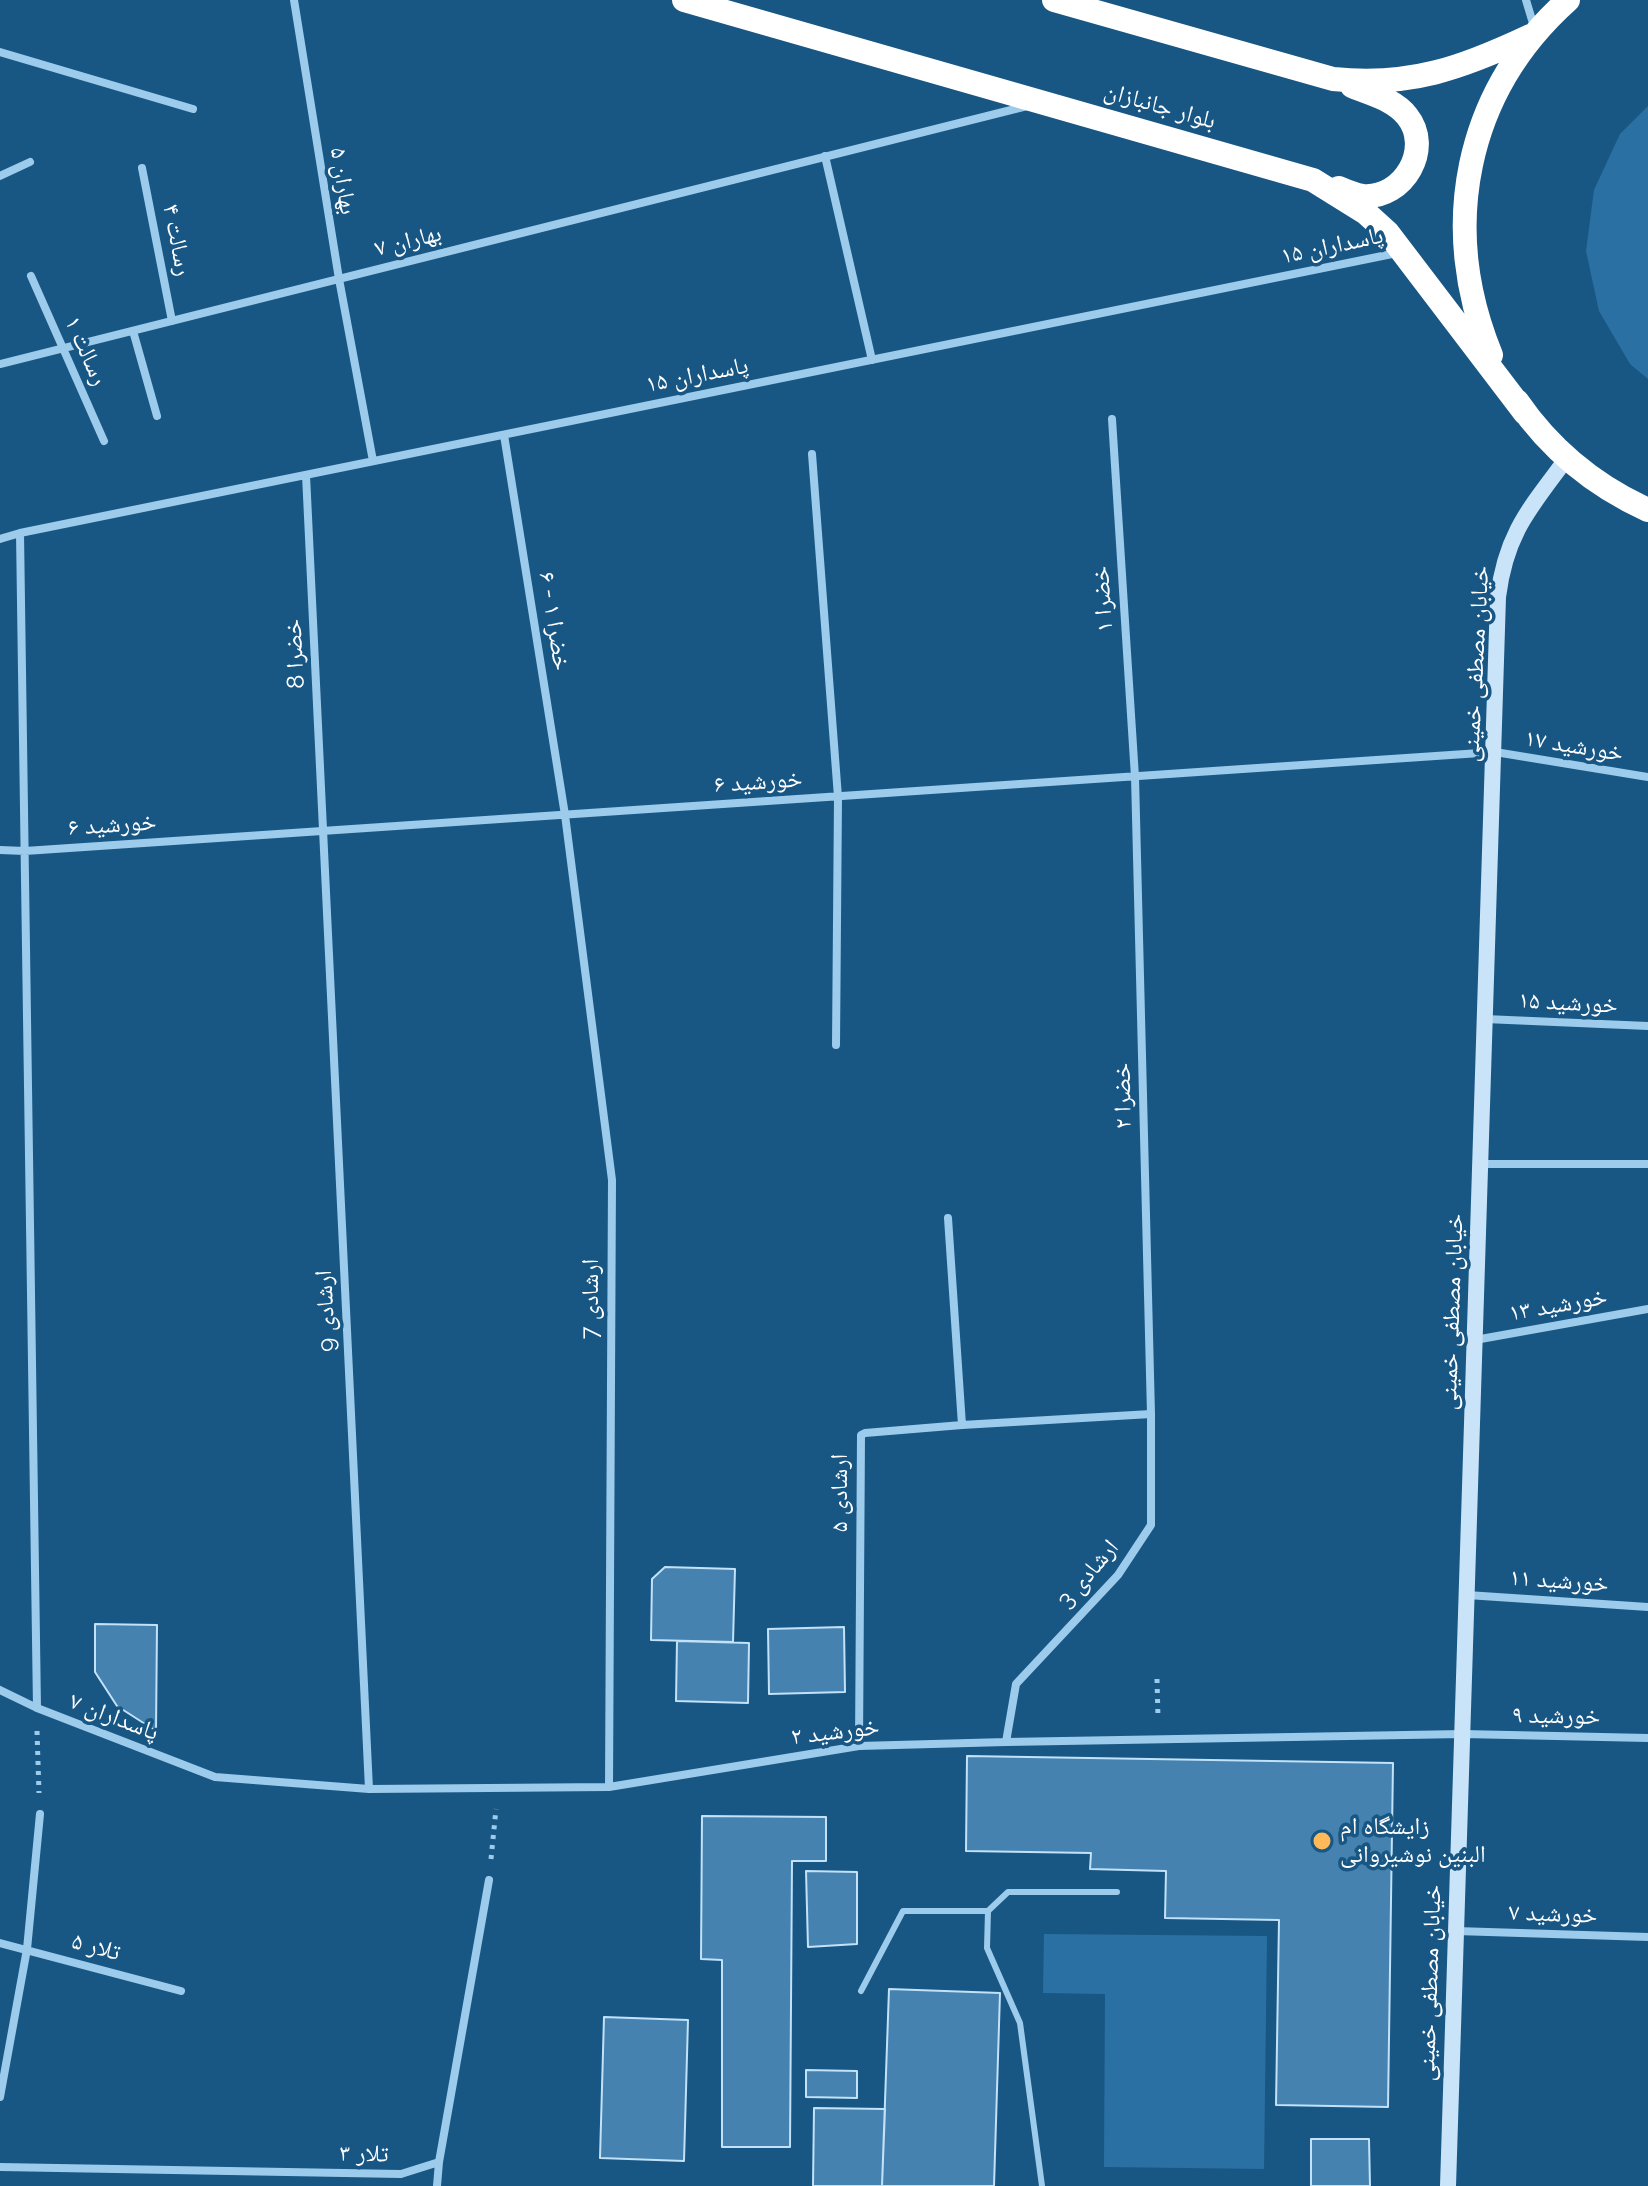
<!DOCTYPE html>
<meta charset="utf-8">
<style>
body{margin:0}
canvas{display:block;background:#185684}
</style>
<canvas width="1648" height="2186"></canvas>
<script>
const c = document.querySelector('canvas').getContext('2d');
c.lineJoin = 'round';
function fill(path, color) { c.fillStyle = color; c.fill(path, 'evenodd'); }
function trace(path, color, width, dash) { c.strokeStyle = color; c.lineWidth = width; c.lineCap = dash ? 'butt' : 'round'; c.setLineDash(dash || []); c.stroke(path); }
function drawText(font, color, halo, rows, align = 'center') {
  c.font = font + ' Raleway,"Noto Naskh Arabic",sans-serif'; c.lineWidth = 7; c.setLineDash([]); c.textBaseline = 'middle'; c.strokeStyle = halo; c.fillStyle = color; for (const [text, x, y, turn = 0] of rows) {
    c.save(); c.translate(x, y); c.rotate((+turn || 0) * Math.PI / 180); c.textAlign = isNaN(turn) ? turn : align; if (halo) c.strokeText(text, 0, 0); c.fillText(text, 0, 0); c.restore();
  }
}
fill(new Path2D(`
 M 1648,106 L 1648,379 L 1630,364 L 1599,311 L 1586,251 L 1594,190 L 1620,134 Z
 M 1044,1934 L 1267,1936 L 1264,2169 L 1104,2167 L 1105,1994 L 1043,1993 Z`), '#2b70a3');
const building = new Path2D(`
 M 665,1567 L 735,1569 L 733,1642 L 651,1640 L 652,1579 Z
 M 95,1624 L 157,1625 L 156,1731 L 117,1706 L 95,1672 Z
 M 844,1627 L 845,1692 L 769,1694 L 768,1629 Z
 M 677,1641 L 749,1643 L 748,1703 L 676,1701 Z
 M 967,1756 L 1393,1763 L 1388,2107 L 1276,2105 L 1279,1920 L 1165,1918 L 1166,1871 L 1090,1869 L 1091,1853 L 966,1851 Z
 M 702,1816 L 826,1817 L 826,1861 L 792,1861 L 790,2147 L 722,2147 L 722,1960 L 701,1959 Z
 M 806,1871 L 857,1872 L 857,1944 L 808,1947 Z
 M 889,1989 L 1000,1993 L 994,2186 L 882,2186 Z
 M 604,2017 L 688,2020 L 684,2161 L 600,2158 Z
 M 806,2070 L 857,2071 L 857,2098 L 806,2097 Z
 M 814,2108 L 885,2109 L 882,2186 L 813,2186 Z
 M 1311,2139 L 1369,2139 L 1370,2186 L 1311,2186 Z`);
fill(building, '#4582af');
trace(building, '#c2e2f9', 2);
trace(new Path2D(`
 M 1157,1679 L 1158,1718
 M 37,1731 L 39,1793
 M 491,1859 L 496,1809`), '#9dcbec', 5, [4, 6]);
trace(new Path2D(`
 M 861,1991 L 903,1911 L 988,1911
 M 1042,2186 L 1020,2023 L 987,1948 L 988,1911 L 1008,1892 L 1117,1892`), '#9dcbec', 6);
trace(new Path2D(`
 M 294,0 L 339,279 L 373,461
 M 1526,0 L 1535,30
 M 0,52 L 193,109
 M 825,156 L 872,360
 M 142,168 L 172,321
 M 0,176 L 30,162
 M 31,276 L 104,441
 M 133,331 L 157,416
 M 0,364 L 1027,106
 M 504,435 L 565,815 L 612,1180 L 609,1787
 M 812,454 L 838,797 L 836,1045
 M 306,475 L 369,1789
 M 20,533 L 37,1708
 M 0,539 L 20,533 L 1397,253
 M 0,850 L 25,851 L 1495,752 L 1648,777
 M 1485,1019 L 1648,1026
 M 1481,1164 L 1648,1164
 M 948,1218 L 962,1425
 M 1475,1340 L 1648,1309
 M 1467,1595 L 1648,1607
 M 0,1690 L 37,1708 L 215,1777 L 369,1789 L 609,1787 L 859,1746 L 1006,1742 L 1463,1734 L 1648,1738
 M 1006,1742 L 1016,1684 L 1118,1575 L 1151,1525 L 1151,1414 L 1135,777 L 1112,419
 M 859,1746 L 861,1435 L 865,1433 L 962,1425 L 1151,1414
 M 1456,1931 L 1648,1937
 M 0,1943 L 181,1991
 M 0,2097 L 27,1949 L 40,1814
 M 0,2167 L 401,2174 L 439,2162 L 489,1880
 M 437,2186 L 439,2162`), '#9dcbec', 8);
trace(new Path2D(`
 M 1448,2186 L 1498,597 C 1506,533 1530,508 1567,458`), '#c9e4f9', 16);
trace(new Path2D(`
 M 684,0 L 1313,180 L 1366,213 L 1388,233 L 1525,413
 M 1054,0 L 1333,79 C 1410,87 1462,68 1530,36
 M 1339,188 C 1346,191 1355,195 1363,196 C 1404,199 1433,148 1407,116 C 1394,99 1370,94 1352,86
 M 1491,355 C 1439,228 1464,93 1568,0
 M 1517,401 C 1550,449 1595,486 1648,510`), '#fff', 24);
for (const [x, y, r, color] of [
 [1322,1841,10,"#ffb958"]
]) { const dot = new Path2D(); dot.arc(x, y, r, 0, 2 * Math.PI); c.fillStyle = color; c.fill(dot); trace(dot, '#185684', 3); }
drawText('24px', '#fff', '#185684', [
 ["بلوار جانبازان",1160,106,16],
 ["بهاران ۵",343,181,81],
 ["رسالت ۴",177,240,79],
 ["بهاران ۷",408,241,-14],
 ["پاسداران ۱۵",1332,246,-12],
 ["رسالت ۱",86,351,66],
 ["پاسداران ۱۵",697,375,-11],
 ["خضرا ۱",1103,599,-94],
 ["خضرا ۱ - ۶",554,621,81],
 ["خضرا 8",295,654,-93],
 ["خیابان مصطفی خمینی",1476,664,-87],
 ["خورشید ۱۷",1574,746,9],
 ["خورشید ۶",758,782,-4],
 ["خورشید ۶",112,825,-4],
 ["خورشید ۱۵",1568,1003,3],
 ["خضرا ۲",1123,1096,-91],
 ["ارشادی 7",591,1299,-90],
 ["خورشید ۱۳",1558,1305,-10],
 ["ارشادی 9",326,1311,-93],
 ["خیابان مصطفی خمینی",1452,1312,-88],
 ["ارشادی ۵",840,1493,-90],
 ["ارشادی 3",1088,1574,-50],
 ["خورشید ۱۱",1559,1581,4],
 ["خورشید ۹",1556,1716,1],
 ["پاسداران ۷",114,1717,21],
 ["خورشید ۲",835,1732,-7],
 ["خورشید ۷",1553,1914,2],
 ["تلار ۵",96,1947,15],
 ["خیابان مصطفی خمینی",1430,1983,-88],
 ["تلار ۳",364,2154,1]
]);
drawText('24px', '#fff', '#185684', [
 ["زایشگاه ام",1340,1827],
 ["البنین نوشیروانی",1340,1855]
], 'left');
</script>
